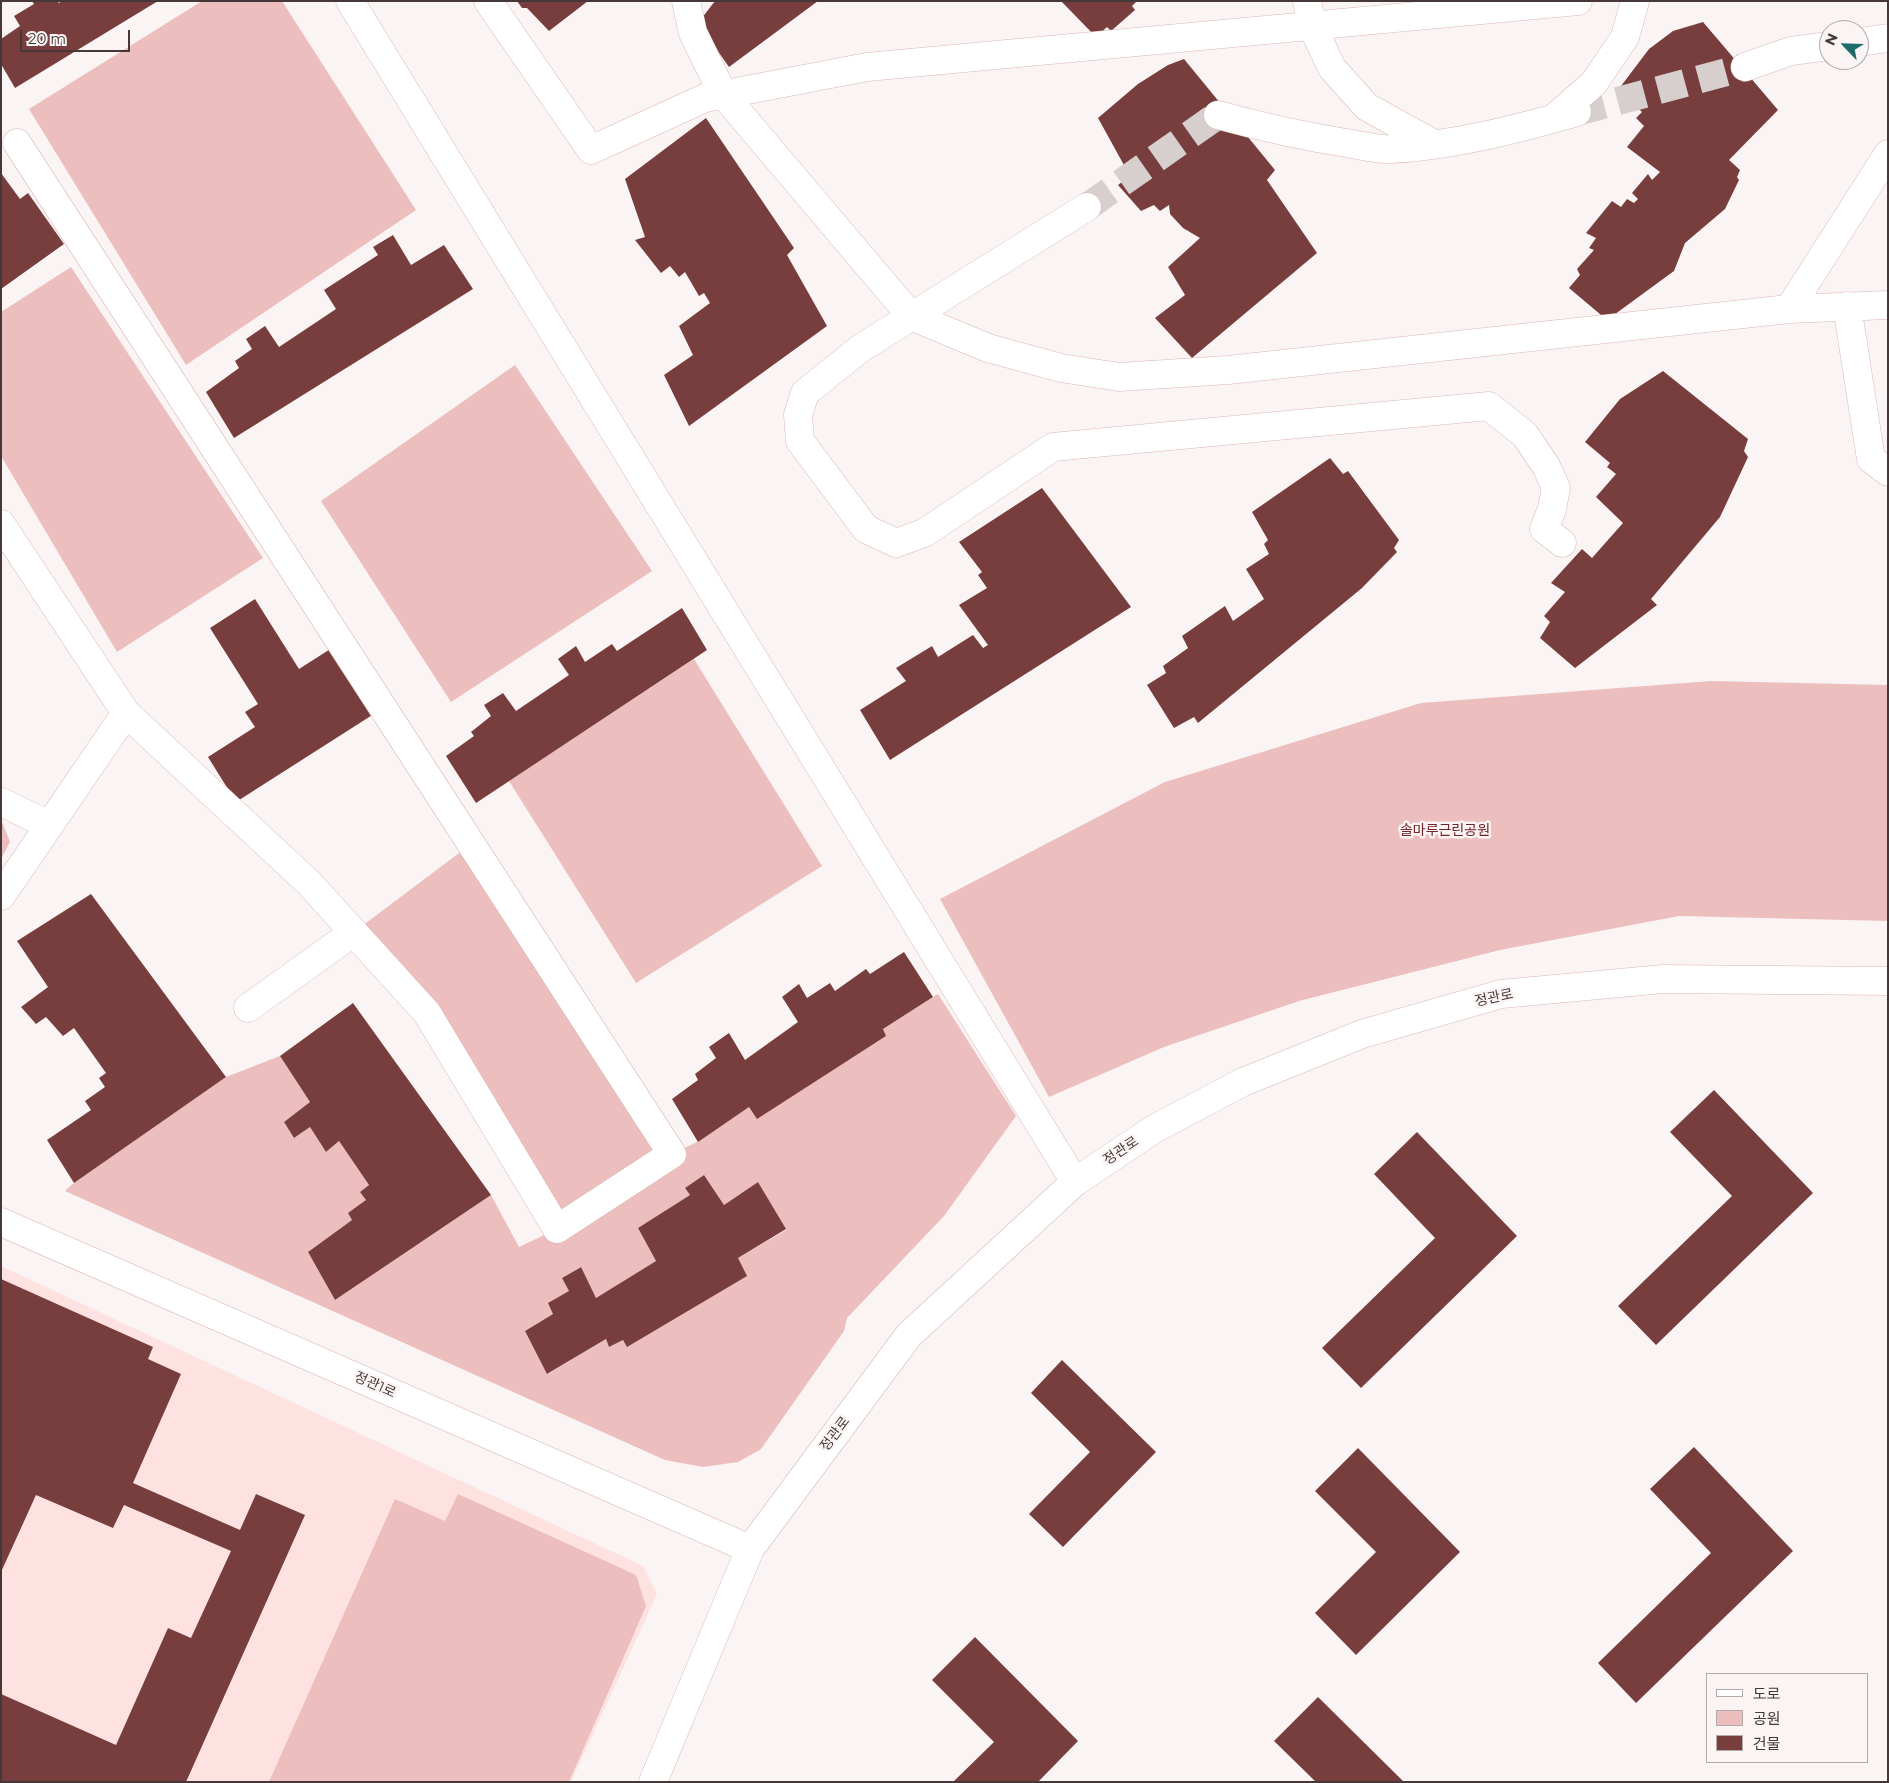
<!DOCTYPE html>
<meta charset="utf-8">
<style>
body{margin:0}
#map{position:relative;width:1889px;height:1783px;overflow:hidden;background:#fbf4f4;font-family:Montserrat,"Noto Sans KR",sans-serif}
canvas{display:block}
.frame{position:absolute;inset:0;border:2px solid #463838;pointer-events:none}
.legend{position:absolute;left:1706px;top:1673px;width:162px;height:90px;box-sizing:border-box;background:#fbf4f4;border:1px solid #b3a9a9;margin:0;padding:6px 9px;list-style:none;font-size:15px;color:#463838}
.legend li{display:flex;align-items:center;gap:10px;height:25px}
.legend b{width:25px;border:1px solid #b3a9a9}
.north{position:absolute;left:1819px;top:20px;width:50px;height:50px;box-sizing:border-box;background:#fbf4f4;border:1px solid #b3a9a9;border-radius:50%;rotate:294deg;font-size:14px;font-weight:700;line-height:20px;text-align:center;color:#463838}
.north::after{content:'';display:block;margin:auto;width:18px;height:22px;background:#1f6b6a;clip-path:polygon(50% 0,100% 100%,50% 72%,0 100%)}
.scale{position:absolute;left:20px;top:30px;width:110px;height:22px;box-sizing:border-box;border:2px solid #463838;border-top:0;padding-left:6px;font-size:15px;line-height:18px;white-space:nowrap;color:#463838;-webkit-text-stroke:4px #fbf4f4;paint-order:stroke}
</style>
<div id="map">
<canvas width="1889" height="1783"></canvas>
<div class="frame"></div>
<ul class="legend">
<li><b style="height:6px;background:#fff"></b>도로</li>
<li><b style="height:14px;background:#ecbebd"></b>공원</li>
<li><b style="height:14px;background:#783e3e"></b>건물</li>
</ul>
<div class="north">N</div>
<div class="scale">20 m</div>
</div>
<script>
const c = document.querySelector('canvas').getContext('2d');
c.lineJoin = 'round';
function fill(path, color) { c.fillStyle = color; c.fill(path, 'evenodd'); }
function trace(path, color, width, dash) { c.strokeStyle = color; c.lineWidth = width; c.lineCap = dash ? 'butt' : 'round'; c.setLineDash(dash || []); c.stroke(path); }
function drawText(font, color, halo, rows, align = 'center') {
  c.font = font + ' Montserrat,"Noto Sans KR",sans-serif'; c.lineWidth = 5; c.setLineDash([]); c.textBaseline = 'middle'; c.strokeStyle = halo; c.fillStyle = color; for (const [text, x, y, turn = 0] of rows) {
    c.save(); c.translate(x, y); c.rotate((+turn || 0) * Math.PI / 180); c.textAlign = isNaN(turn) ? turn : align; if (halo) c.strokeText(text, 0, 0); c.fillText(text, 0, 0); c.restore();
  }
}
fill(new Path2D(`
 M 1,1266 L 643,1566 L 657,1594 L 571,1782 L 1,1782 Z`), '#fde2e1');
fill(new Path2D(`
 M 202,1 L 282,1 L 416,210 L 186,365 L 29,109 Z
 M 71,267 L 263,558 L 117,652 L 1,456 L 1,312 Z
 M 515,365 L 652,571 L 451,702 L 321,501 Z
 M 694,659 L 822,866 L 636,983 L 509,781 Z
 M 1711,681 L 1888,685 L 1888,921 L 1679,916 L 1500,950 L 1299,1001 L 1164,1047 L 1049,1097 L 940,899 L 1165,782 L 1421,703 Z
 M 1,819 L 10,842 L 1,859 Z
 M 471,844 L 672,1154 L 697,1142 L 749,1107 L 757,1118 L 886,1036 L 883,1029 L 938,994 L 1016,1116 L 944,1216 L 847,1318 L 844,1331 L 761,1449 L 738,1462 L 703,1467 L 665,1460 L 65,1191 L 74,1183 L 226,1077 L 280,1056 L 310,1102 L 284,1122 L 294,1138 L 310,1127 L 326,1152 L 339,1141 L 369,1185 L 360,1192 L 366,1200 L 352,1220 L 308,1252 L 335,1300 L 491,1195 L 519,1247 L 557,1229 L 427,1013 L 354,932 ZM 704,1175 L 724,1205 L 758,1182 L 786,1230 L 738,1258 L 627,1347 L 623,1340 L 609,1347 L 606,1339 L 548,1374 L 525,1331 L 553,1314 L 569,1291 L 562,1278 L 580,1267 L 596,1298 L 656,1261 L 638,1228 L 690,1195 L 685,1188 Z
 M 458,1494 L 636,1575 L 646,1606 L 569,1782 L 269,1782 L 395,1499 L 445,1521 Z`), '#ecbebd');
fill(new Path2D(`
 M 32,1 L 57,1 L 59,3 L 62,1 L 158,1 L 15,88 L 1,64 L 1,39 L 20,26 L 14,16 L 34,4 Z
 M 517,1 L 588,1 L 549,31 L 527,8 L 522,8 Z
 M 715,1 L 818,1 L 729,67 L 698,23 Z
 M 1061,1 L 1137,1 L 1132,6 L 1135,10 L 1111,31 L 1107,27 L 1096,37 Z
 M 1703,22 L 1778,110 L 1729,160 L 1740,170 L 1737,177 L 1739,180 L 1725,209 L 1685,243 L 1674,271 L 1607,320 L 1569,288 L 1580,275 L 1577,269 L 1594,250 L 1589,248 L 1596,238 L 1586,233 L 1612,201 L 1621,207 L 1627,199 L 1634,203 L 1638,199 L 1632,193 L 1648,174 L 1652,180 L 1660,172 L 1627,147 L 1644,126 L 1636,118 L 1642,112 L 1618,90 L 1649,49 L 1673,31 Z
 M 1184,59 L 1275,170 L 1267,180 L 1317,253 L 1192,358 L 1155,318 L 1185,295 L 1168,267 L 1200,238 L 1183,228 L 1170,214 L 1169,205 L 1160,211 L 1154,205 L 1141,211 L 1118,185 L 1130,176 L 1098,118 L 1138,84 L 1168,65 Z
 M 706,118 L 794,248 L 787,255 L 827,326 L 689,426 L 664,375 L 693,355 L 679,326 L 710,303 L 704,293 L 699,296 L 685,272 L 679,277 L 670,266 L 661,273 L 635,240 L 645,237 L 625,179 Z
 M 1,173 L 20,199 L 28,193 L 64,244 L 1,289 Z
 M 393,235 L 411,265 L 444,245 L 473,289 L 234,438 L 206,392 L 239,368 L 235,361 L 252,349 L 246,339 L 265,326 L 279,347 L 336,309 L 324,290 L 378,255 L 373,247 Z
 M 1663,371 L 1748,439 L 1744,451 L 1748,457 L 1720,517 L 1651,599 L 1657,605 L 1575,668 L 1540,638 L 1550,622 L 1544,616 L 1565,592 L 1551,583 L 1582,549 L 1592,558 L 1623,523 L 1596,497 L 1616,474 L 1607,467 L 1610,463 L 1585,442 L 1620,399 Z
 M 1330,458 L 1343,474 L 1348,471 L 1399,540 L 1394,548 L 1397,552 L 1362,588 L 1198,723 L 1194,717 L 1174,728 L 1147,685 L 1166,673 L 1163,666 L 1188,648 L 1182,636 L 1225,606 L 1233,621 L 1264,599 L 1246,569 L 1269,554 L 1264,544 L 1268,540 L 1252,512 Z
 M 1042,488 L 1131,607 L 890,760 L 860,710 L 906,681 L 896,668 L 932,646 L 938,657 L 973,635 L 983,648 L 988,645 L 959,605 L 987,588 L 978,575 L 982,572 L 959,542 Z
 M 255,599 L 299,669 L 335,646 L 377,712 L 236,802 L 208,757 L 255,727 L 245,712 L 258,704 L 210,628 Z
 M 682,608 L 707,650 L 476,803 L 446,756 L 474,736 L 471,732 L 491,716 L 484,705 L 503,693 L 516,711 L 569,675 L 558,659 L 576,646 L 585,662 L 612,644 L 617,651 Z
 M 91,894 L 226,1077 L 74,1183 L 47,1140 L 91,1110 L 85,1101 L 105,1087 L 99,1078 L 106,1073 L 74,1028 L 63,1036 L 46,1017 L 36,1024 L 21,1007 L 48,987 L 17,941 Z
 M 904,952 L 933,997 L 883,1029 L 886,1036 L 757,1119 L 749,1107 L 698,1142 L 672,1099 L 698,1080 L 695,1074 L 716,1058 L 709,1047 L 729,1033 L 745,1060 L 798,1022 L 782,997 L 799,984 L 807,998 L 830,983 L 835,991 L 866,969 L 870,974 Z
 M 353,1003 L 491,1195 L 335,1300 L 308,1252 L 352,1220 L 348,1213 L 366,1200 L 360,1192 L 369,1185 L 339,1141 L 326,1152 L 310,1127 L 294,1138 L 284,1122 L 310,1102 L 280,1056 Z
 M 1714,1090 L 1813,1193 L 1656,1345 L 1618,1306 L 1732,1196 L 1670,1132 Z
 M 1417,1132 L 1517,1236 L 1361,1388 L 1322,1348 L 1435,1238 L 1374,1174 Z
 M 704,1175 L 724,1205 L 758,1182 L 786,1229 L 738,1258 L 747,1276 L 627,1347 L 623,1340 L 609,1347 L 606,1339 L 547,1374 L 525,1331 L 553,1314 L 548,1303 L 569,1291 L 562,1278 L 581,1267 L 596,1298 L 656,1261 L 638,1228 L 690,1195 L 685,1188 Z
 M 1,1279 L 153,1347 L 148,1359 L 181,1374 L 133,1483 L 240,1530 L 256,1494 L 305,1515 L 186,1782 L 1,1782 L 1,1694 L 116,1745 L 168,1628 L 191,1638 L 231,1551 L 124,1505 L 113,1528 L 36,1495 L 1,1572 Z
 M 1062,1360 L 1156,1452 L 1063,1547 L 1029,1514 L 1090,1452 L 1031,1393 Z
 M 1694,1447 L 1793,1551 L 1636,1703 L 1598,1663 L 1711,1553 L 1650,1489 Z
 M 1358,1448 L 1460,1552 L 1356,1655 L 1315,1613 L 1376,1552 L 1315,1491 Z
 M 975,1637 L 1078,1741 L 1038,1782 L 953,1782 L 994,1742 L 932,1680 Z
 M 1318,1697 L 1404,1782 L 1316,1782 L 1274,1741 Z`), '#783e3e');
trace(new Path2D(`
 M 1577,112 L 1745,67
 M 1087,207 L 1218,115`), '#d7cece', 28, [28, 14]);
const minor = new Path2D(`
 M 350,1 L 1075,1182
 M 488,1 L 591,150 L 705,98 L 867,67 L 1578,1
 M 686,1 L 693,33 L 723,94 L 911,316 L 988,348 L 1061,368 L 1119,377 L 1228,370 L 1789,309 L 1888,305
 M 1307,1 L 1312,26 L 1332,68 L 1367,107 L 1434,144
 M 1859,42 L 1888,38
 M 1745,67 L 1791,51 L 1829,46
 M 1218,115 C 1262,127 1307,137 1352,144 C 1364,146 1378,150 1390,149 C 1451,146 1518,129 1577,112
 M 1554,118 L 1594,83 L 1625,37 L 1635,1
 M 17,143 L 672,1154 L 557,1229 L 427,1013 L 309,883 L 126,713
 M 1087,207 L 861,348 L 805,393 L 798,415 L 800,441 L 866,529 L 896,543 L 924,533 L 1053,447 L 1489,406 L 1525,435 L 1546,466 L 1556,488 L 1552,509 L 1544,529 L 1562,543
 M 1847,306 L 1871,459 L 1888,472
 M 1789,309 L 1888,154
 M 1,524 L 126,713 L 1,896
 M 1,802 L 49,825
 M 248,1008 L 354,932
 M 1,1222 L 750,1549
 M 653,1782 L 750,1549 L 909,1335 L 1075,1182 L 1154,1129 L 1243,1082 L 1362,1034 L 1501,994 L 1663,979 L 1888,981`);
trace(minor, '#dab7b6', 29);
trace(minor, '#fff', 28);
drawText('14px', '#722329', '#fbf4f4', [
 ["솔마루근린공원",1445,831]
]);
drawText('14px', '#463838', '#fbf4f4', [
 ["정관로",1494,998,-12],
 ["정관로",1121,1151,-34],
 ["정관1로",375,1385,24],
 ["정관로",835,1434,-53]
]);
</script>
